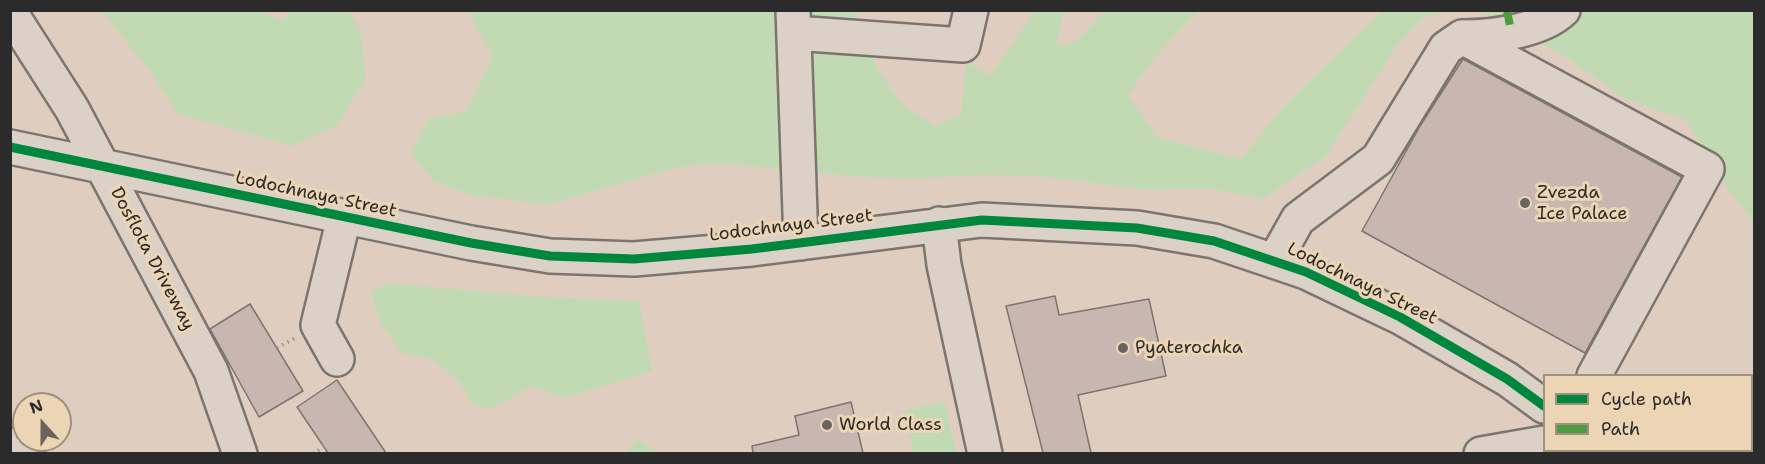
<!DOCTYPE html>
<style>
body{margin:0}
#map{position:relative;width:1765px;height:464px;overflow:hidden;background:#dfcec0;font-family:"Shantell Sans",sans-serif}
canvas{display:block}
.frame{position:absolute;inset:0;border:12px solid #2b2b2b;pointer-events:none}
.legend{position:absolute;left:1543px;top:374px;width:210px;height:78px;box-sizing:border-box;background:#ecd5b5;border:2px solid #9f917e;margin:0;padding:8px 10px;list-style:none;font-size:18px;color:#2b2b2b}
.legend li{display:flex;align-items:center;gap:12px;height:30px}
.legend b{width:30px;border:2px solid #9f917e}
.north{position:absolute;left:12px;top:392px;width:60px;height:60px;box-sizing:border-box;background:#ecd5b5;border:2px solid #9f917e;border-radius:50%;rotate:339deg;font-size:16px;font-weight:700;line-height:24px;text-align:center;color:#2b2b2b}
.north::after{content:'';display:block;margin:auto;width:21px;height:27px;background:#6a645f;clip-path:polygon(50% 0,100% 100%,50% 72%,0 100%)}
</style>
<div id="map">
<canvas width="1765" height="464"></canvas>
<div class="frame"></div>
<ul class="legend">
<li><b style="height:8px;background:#00873e"></b>Cycle path</li>
<li><b style="height:8px;background:#4f9d41"></b>Path</li>
</ul>
<div class="north">N</div>
</div>
<script>
const c = document.querySelector('canvas').getContext('2d');
c.lineJoin = 'round';
function fill(path, color) { c.fillStyle = color; c.fill(path, 'evenodd'); }
function trace(path, color, width, dash) { c.strokeStyle = color; c.lineWidth = width; c.lineCap = dash ? 'butt' : 'round'; c.setLineDash(dash || []); c.stroke(path); }
function drawText(font, color, halo, rows, align = 'center') {
  c.font = font + ' "Shantell Sans",sans-serif'; c.lineWidth = 6; c.setLineDash([]); c.textBaseline = 'middle'; c.strokeStyle = halo; c.fillStyle = color; for (const [text, x, y, turn = 0] of rows) {
    c.save(); c.translate(x, y); c.rotate((+turn || 0) * Math.PI / 180); c.textAlign = isNaN(turn) ? turn : align; if (halo) c.strokeText(text, 0, 0); c.fillText(text, 0, 0); c.restore();
  }
}
fill(new Path2D(`
 M 102,11 L 259,11 L 284,21 L 290,11 L 348,11 L 360,28 L 366,78 L 336,126 L 292,146 L 178,114 L 149,70 Z
 M 476,11 L 856,11 L 876,66 L 902,104 L 935,126 L 961,115 L 966,62 L 991,75 L 1030,18 L 1031,11 L 1063,11 L 1057,46 L 1075,42 L 1105,11 L 1198,11 L 1156,56 L 1128,95 L 1157,137 L 1240,159 L 1288,102 L 1382,11 L 1448,11 L 1423,18 L 1396,47 L 1325,157 L 1263,199 L 1205,188 L 1148,190 L 1038,176 L 976,175 L 912,179 L 851,176 L 717,163 L 675,168 L 549,204 L 474,196 L 433,181 L 411,154 L 429,118 L 465,112 L 493,57 L 469,13 Z
 M 1478,11 L 1754,11 L 1754,223 L 1722,181 L 1686,120 L 1625,99 L 1560,53 Z
 M 387,283 L 530,296 L 639,301 L 652,371 L 564,398 L 531,387 L 490,409 L 473,405 L 459,382 L 433,359 L 402,353 C 388,334 374,317 372,292 Z
 M 945,402 L 956,453 L 913,453 L 904,411 Z
 M 637,439 L 659,453 L 626,453 Z`), '#c2dab3');
const building = new Path2D(`
 M 1463,59 L 1682,177 L 1585,353 L 1362,231 L 1420,126 Z
 M 1055,296 L 1059,315 L 1149,299 L 1166,376 L 1078,395 L 1091,453 L 1043,453 L 1006,306 Z
 M 250,304 L 303,391 L 259,417 L 210,329 Z
 M 337,380 L 386,453 L 328,453 L 297,407 Z
 M 851,402 L 863,453 L 753,453 L 752,446 L 799,435 L 795,416 Z`);
fill(building, '#c8b7b1');
trace(building, '#7c746e', 1.5);
const minor = new Path2D(`
 M 793,10 L 801,243
 M 10,12 L 72,109 L 211,371 L 240,454
 M 794,33 L 963,45 L 971,10
 M 1462,37 C 1492,37 1541,31 1563,10
 M 10,147 L 471,243 L 550,256 L 634,259 L 752,249 L 982,220 L 1137,228 L 1214,241 L 1306,272 L 1400,317 L 1507,379 L 1544,406
 M 939,224 L 944,265 L 985,454
 M 1275,260 L 1298,219 L 1378,159 L 1446,48 L 1462,37 L 1707,169 L 1594,376
 M 337,359 L 318,325 L 344,218
 M 1752,423 L 1754,423
 M 10,447 L 31,440
 M 1604,450 L 1607,454
 M 1722,450 L 1723,454
 M 1481,454 L 1544,443`);
trace(minor, '#7c746e', 38);
trace(new Path2D(`
 M 277,348 L 295,338
 M 313,454 L 324,447`), '#9f9891', 4, [1.5, 4.5]);
trace(minor, '#dbd1c6', 33);
trace(new Path2D(`
 M 1507,10 L 1511,31`), '#4f9d41', 8, [15, 8]);
trace(new Path2D(`
 M 10,147 L 471,243 L 550,256 L 634,259 L 752,249 L 982,220 L 1137,228 L 1214,241 L 1306,272 L 1400,317 L 1507,379 L 1544,406`), '#00873e', 9);
for (const [x, y, r, color] of [
 [1525,203,6,"#6a645f"],
 [1123,348,6,"#6a645f"],
 [827,425,6,"#6a645f"]
]) { const dot = new Path2D(); dot.arc(x, y, r, 0, 2 * Math.PI); c.fillStyle = color; c.fill(dot); trace(dot, '#ecd5b5', 2); }
drawText('18px', '#2b2b2b', '#ecd5b5', [
 ["Zvezda",1537,193],
 ["Ice Palace",1537,214],
 ["Pyaterochka",1135,348],
 ["World Class",839,425]
], 'left');
drawText('18px', '#2b2b2b', '#ecd5b5', [
 ["Lodochnaya Street",316,195,12],
 ["Lodochnaya Street",791,226,-7],
 ["Dosflota Driveway",152,259,62],
 ["Lodochnaya Street",1362,284,26]
]);
</script>
